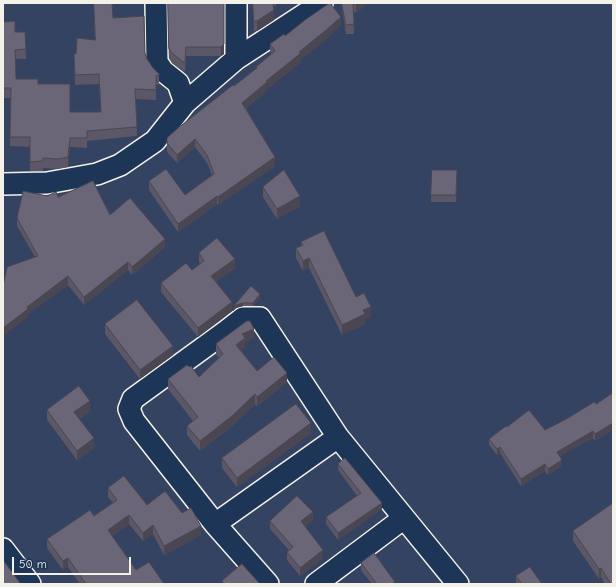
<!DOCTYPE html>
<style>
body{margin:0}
#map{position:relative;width:616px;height:587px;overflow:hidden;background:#344361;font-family:"Comic Neue",sans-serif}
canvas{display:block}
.frame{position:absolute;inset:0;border:4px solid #f4f1e8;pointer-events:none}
.scale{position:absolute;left:12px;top:557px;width:119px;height:18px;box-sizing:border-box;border:2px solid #f4f1e8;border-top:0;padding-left:5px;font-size:12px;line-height:14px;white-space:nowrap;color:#f4f1e8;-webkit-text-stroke:3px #1d3557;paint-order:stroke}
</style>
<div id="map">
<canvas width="616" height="587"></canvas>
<div class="frame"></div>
<div class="scale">50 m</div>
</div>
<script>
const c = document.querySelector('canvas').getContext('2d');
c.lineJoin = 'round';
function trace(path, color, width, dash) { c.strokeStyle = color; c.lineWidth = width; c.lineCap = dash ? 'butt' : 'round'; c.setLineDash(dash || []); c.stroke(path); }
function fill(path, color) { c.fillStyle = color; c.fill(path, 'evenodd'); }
const minor = new Path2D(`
 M 156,3 L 157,62 L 163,71 L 178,83 L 185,103
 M 236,3 L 236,59
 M 3,184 L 47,183 L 97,174 L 120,165 L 155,141 L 185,103 L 236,59 L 322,3
 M 215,524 L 338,437
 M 3,549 L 30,584
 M 268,584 L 215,524 L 134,421 L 129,409 L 133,399 L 225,332 L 243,318 L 260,318 L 338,437 L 458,584
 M 316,584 L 404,518`);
trace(minor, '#f4f1e8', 24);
trace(minor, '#1d3557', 21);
fill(new Path2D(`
 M 94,3 L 112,3 L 113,18 L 145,53 L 147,59 L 153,68 L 159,74 L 159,85 L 156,85 L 156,100 L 136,99 L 137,136 L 87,141 L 87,148 L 70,147 L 68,167 L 57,169 L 43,168 L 43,171 L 30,171 L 30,147 L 10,146 L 11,98 L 3,98 L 3,22 L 15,32 L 25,32 L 26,59 L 16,59 L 16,79 L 38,84 L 70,112 L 101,112 L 99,84 L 75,85 L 74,54 L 76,54 L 95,40 Z
 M 168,3 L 224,3 L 224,54 L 221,56 L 186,56 L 185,71 L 183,71 L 172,63 L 169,58 Z
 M 252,3 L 276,3 L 276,6 L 273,6 L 274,20 L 257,31 L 254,31 L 253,6 L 252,6 Z
 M 341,3 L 368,3 L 356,13 L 353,10 L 354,34 L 346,34 Z
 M 341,25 L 325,40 L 301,59 L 301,62 L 267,89 L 267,91 L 246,108 L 275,166 L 218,205 L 217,204 L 178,232 L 149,190 L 149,181 L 185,195 L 212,175 L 207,163 L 195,147 L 177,163 L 167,152 L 167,138 L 234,86 L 256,68 L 256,67 L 271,54 L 270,52 L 270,44 L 285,36 Z
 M 432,170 L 457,170 L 456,202 L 431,202 Z
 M 263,187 L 300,206 L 277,219 L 263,197 Z
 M 47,196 L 58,197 L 110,215 L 165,247 L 132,275 L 128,270 L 84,305 L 68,285 L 28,314 L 28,317 L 4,282 L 35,257 L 17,226 L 17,218 Z
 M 301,242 L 356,297 L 371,316 L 365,319 L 365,324 L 342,335 L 309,268 L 303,271 L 296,258 L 296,248 L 301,246 Z
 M 199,253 L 235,268 L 215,282 L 232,311 L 198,337 L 161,292 L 161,283 L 192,270 L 200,264 L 199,262 Z
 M 260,294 L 260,298 L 253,306 L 243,306 L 236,308 L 233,311 L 233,307 Z
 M 105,324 L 173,355 L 140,379 L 105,334 Z
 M 254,338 L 245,342 L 245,347 L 241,350 L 257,371 L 287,382 L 257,406 L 255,404 L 232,426 L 200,451 L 187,435 L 187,426 L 193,421 L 168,389 L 168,379 L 189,367 L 199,377 L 219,358 L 216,354 L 216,344 Z
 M 613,393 L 613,429 L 595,441 L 593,438 L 560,456 L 562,466 L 548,475 L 545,471 L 521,486 L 500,453 L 497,455 L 489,445 L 489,439 L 507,427 L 545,430 L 596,404 Z
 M 47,410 L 90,411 L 79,419 L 94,448 L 77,460 L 47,420 Z
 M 311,433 L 237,487 L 222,468 L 222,458 Z
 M 338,464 L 382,509 L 338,540 L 326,524 L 326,517 L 357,496 L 338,470 Z
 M 108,488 L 147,505 L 182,513 L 201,535 L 164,555 L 153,534 L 143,541 L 129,524 L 112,536 L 136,570 L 164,584 L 80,584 L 68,567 L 63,570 L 47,548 L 47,539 L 94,516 L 113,503 L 108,497 Z
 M 612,504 L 613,584 L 605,584 L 601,577 L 599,579 L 573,541 L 573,531 Z
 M 313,520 L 305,526 L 323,558 L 300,576 L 287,560 L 287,552 L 289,550 L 270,529 L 270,521 Z
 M 361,563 L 395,584 L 372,584 L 361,570 Z
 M 516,576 L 542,584 L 516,584 Z`), '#5b5766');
fill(new Path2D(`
 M 224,3 L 224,54 L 221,56 L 221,47 Z
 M 357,3 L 368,3 L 356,13 L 356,4 Z
 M 274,10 L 274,20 L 257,31 L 257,21 Z
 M 341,17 L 341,25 L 325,40 L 301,59 L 301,62 L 267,89 L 267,91 L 242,111 L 242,103 L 299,52 Z
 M 70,138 L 70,147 L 68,167 L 68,157 Z
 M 195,139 L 195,147 L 177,163 L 177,155 Z
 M 275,157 L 275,166 L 218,205 L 218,197 Z
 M 217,196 L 217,204 L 178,232 L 178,224 Z
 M 300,196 L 300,206 L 277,219 L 277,209 Z
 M 165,239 L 165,247 L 132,275 L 132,267 Z
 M 309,258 L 309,268 L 303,271 L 303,261 Z
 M 235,259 L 235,268 L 211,285 L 211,276 Z
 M 128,262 L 128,270 L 84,305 L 84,297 Z
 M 68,276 L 68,285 L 28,314 L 28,317 L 3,336 L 3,328 L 27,307 Z
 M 260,294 L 260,298 L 253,306 L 253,303 Z
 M 232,302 L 232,311 L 198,337 L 198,328 Z
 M 243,303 L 243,306 L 236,308 L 233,311 L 233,307 L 236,305 Z
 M 371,307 L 371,316 L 365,319 L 365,324 L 342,335 L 342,325 L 363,310 Z
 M 254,329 L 254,338 L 245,342 L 245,347 L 236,354 L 236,345 L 242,334 Z
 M 173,346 L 173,355 L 140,379 L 140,370 Z
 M 287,373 L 287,382 L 257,406 L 257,397 Z
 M 255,394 L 255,404 L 232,426 L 200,451 L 200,441 Z
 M 90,401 L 90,411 L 74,422 L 74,412 Z
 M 311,423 L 311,433 L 237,487 L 237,478 Z
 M 613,423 L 613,429 L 595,441 L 595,434 Z
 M 593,431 L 593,438 L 557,458 L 557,452 Z
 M 94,438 L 94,448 L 77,460 L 77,451 Z
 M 500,447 L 500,453 L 497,455 L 497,449 Z
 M 562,460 L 562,466 L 548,475 L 548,469 Z
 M 545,464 L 545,471 L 521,486 L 521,479 Z
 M 382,503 L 382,509 L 338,540 L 338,533 Z
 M 313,512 L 313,520 L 301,529 L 301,521 Z
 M 129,515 L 129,524 L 108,539 L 108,530 Z
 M 153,525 L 153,534 L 143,541 L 143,533 Z
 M 201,526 L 201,535 L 164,555 L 164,546 Z
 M 323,550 L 323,558 L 300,576 L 300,568 Z
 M 68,558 L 68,567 L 63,570 L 63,561 Z
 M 601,568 L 601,577 L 599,579 L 599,569 Z`), '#4a4753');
const building = new Path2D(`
 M 94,3 L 112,3 L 113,18 L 144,16 L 145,53 L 147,59 L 153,68 L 159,74 L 159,75 L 156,76 L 156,90 L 135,89 L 137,127 L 87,131 L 87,138 L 70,138 L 68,157 L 57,159 L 43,158 L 43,161 L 30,162 L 30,137 L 10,137 L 11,88 L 3,88 L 3,22 L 15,21 L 15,32 L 25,32 L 26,49 L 15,50 L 16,79 L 38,79 L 38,84 L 70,84 L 70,112 L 101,112 L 99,74 L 75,75 L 74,54 L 76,54 L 77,38 L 95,40 Z
 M 168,3 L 224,3 L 224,44 L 221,47 L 186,47 L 185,62 L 183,62 L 172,53 L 169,49 Z
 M 253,3 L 273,3 L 274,10 L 257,21 L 254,21 Z
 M 330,3 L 341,17 L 325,31 L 299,52 L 301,53 L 266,81 L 267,82 L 242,103 L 275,157 L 218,197 L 217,196 L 178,224 L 149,181 L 166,169 L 185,195 L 214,174 L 207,155 L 195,139 L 177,155 L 167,143 L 167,138 L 178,128 L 233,85 L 234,86 L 257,68 L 256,67 L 275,51 L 270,44 L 284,34 L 285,36 L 305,20 Z
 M 342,3 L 353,3 L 354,24 L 346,25 Z
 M 284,170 L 300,196 L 277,209 L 263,187 Z
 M 432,170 L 457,170 L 456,195 L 431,195 Z
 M 93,181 L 110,215 L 130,198 L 165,239 L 132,267 L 128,262 L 84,297 L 68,276 L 27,307 L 28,309 L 3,328 L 3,282 L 4,282 L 7,267 L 38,256 L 17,218 L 23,191 L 47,196 L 56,192 L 58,197 Z
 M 324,231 L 356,297 L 364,293 L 371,307 L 363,310 L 365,314 L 342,325 L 309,258 L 303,261 L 296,248 L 303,245 L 301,242 Z
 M 217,238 L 235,259 L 211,276 L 232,302 L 198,328 L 161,283 L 186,263 L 192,270 L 204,261 L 199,253 Z
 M 251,286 L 260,294 L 253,303 L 243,303 L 236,305 L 233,307 Z
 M 137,300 L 173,346 L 140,370 L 105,324 Z
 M 247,321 L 250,321 L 254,329 L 242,334 L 245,338 L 236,345 L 257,371 L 274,357 L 287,373 L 257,397 L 255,394 L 232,416 L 200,441 L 187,426 L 198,417 L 168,379 L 187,365 L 189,367 L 191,366 L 199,377 L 223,354 L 216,344 Z
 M 79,386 L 90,401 L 74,412 L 94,438 L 77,451 L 47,410 Z
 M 613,393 L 613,423 L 595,434 L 593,431 L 557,452 L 562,460 L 548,469 L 545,464 L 521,479 L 500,447 L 497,449 L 489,439 L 506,426 L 507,427 L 529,410 L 545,430 L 568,418 L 594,402 L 596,404 Z
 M 296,404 L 311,423 L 237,478 L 222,458 Z
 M 345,458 L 382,503 L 338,533 L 326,517 L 361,493 L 338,464 Z
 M 124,476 L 147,505 L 165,491 L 182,513 L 191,508 L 201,526 L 164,546 L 153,525 L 143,533 L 129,515 L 108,530 L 136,570 L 149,562 L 164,584 L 86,584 L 68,558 L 63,561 L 47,539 L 90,510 L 94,516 L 117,500 L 108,488 Z
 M 297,496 L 313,512 L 301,521 L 323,550 L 300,568 L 287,552 L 293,547 L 270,521 Z
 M 612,504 L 613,506 L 613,584 L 611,584 L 601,568 L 599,569 L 573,531 Z
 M 374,553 L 395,582 L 392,584 L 377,584 L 361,563 Z
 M 3,560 L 20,583 L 22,584 L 3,584 Z
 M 242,564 L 260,584 L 224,584 L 222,581 Z
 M 530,567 L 542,584 L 522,584 L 516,576 Z`);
fill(building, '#6a6577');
trace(building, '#4a4753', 1);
</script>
